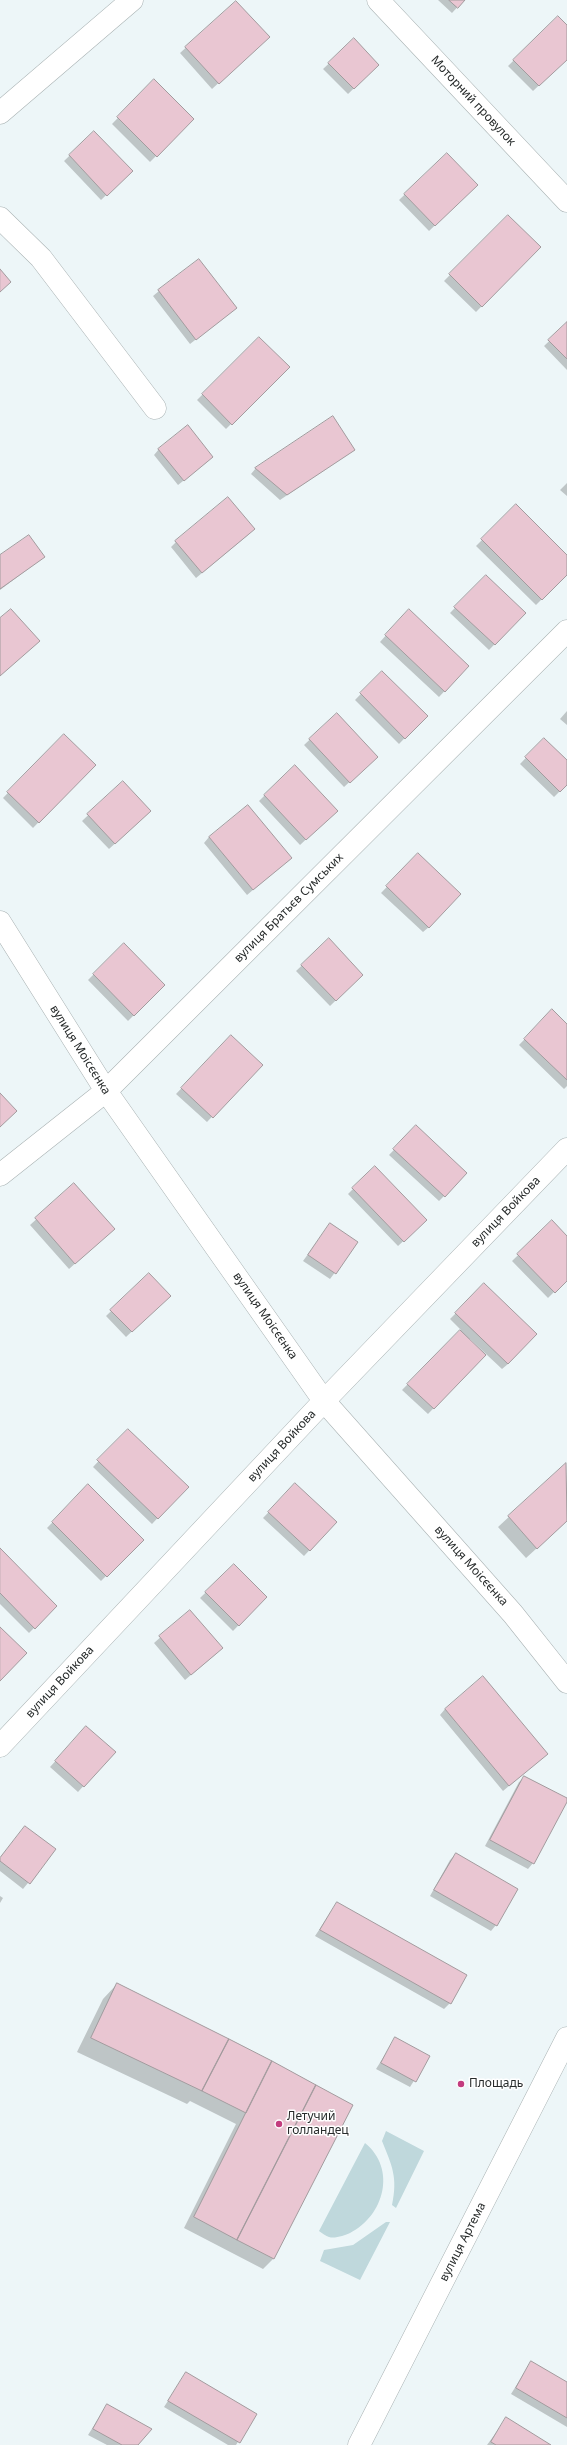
<!DOCTYPE html>
<meta charset="utf-8">
<style>
body{margin:0}
canvas{display:block;background:#edf6f8}
</style>
<canvas width="567" height="2445"></canvas>
<script>
const c = document.querySelector('canvas').getContext('2d');
c.lineJoin = 'round';
function fill(path, color) { c.fillStyle = color; c.fill(path, 'evenodd'); }
function trace(path, color, width, dash) { c.strokeStyle = color; c.lineWidth = width; c.lineCap = dash ? 'butt' : 'round'; c.setLineDash(dash || []); c.stroke(path); }
function drawText(font, color, halo, rows, align = 'center') {
  c.font = font + ' "Noto Sans",sans-serif'; c.lineWidth = 3; c.setLineDash([]); c.textBaseline = 'middle'; c.strokeStyle = halo; c.fillStyle = color; for (const [text, x, y, turn = 0] of rows) {
    c.save(); c.translate(x, y); c.rotate((+turn || 0) * Math.PI / 180); c.textAlign = isNaN(turn) ? turn : align; if (halo) c.strokeText(text, 0, 0); c.fillText(text, 0, 0); c.restore();
  }
}
fill(new Path2D(`
 M 386,2131 L 424,2151 L 396,2208 L 392,2205 C 398,2177 392,2166 382,2141 Z
 M 365,2143 C 397,2169 384,2216 350,2233 C 345,2235 335,2239 329,2237 C 326,2236 322,2233 319,2231 Z
 M 386,2222 L 390,2222 L 360,2280 L 320,2261 L 324,2250 L 353,2245 Z`), '#bfd8dc');
fill(new Path2D(`
 M 438,0 L 464,0 L 452,13 Z
 M 236,2 L 263,42 L 212,89 L 180,53 Z
 M 558,17 L 567,27 L 567,59 L 533,91 L 508,66 Z
 M 354,40 L 378,65 L 348,94 L 323,69 Z
 M 154,81 L 193,119 L 150,162 L 112,124 Z
 M 94,132 L 131,171 L 101,200 L 64,161 Z
 M 447,154 L 477,185 L 429,231 L 399,200 Z
 M 508,216 L 540,247 L 476,312 L 444,281 Z
 M 159,291 L 236,308 L 190,344 L 153,296 Z
 M 567,324 L 567,370 L 544,346 Z
 M 259,338 L 288,367 L 226,429 L 197,400 Z
 M 159,449 L 207,462 L 178,485 L 154,455 Z
 M 354,450 L 280,500 L 251,474 L 256,468 Z
 M 567,483 L 567,496 L 560,490 Z
 M 516,506 L 567,556 L 567,574 L 536,605 L 476,546 Z
 M 248,535 L 196,578 L 171,547 L 176,542 Z
 M 0,556 L 44,557 L 0,590 Z
 M 486,576 L 525,613 L 489,650 L 450,613 Z
 M 403,616 L 468,666 L 439,697 L 380,642 Z
 M 382,672 L 426,716 L 399,744 L 355,700 Z
 M 567,711 L 567,725 L 560,719 Z
 M 337,714 L 371,762 L 344,787 L 304,745 Z
 M 64,735 L 94,765 L 33,828 L 3,798 Z
 M 544,739 L 567,762 L 567,784 L 554,797 L 520,764 Z
 M 123,782 L 144,817 L 109,849 L 82,821 Z
 M 265,795 L 331,816 L 300,845 L 259,801 Z
 M 209,837 L 291,858 L 247,895 L 204,843 Z
 M 418,855 L 429,927 L 423,932 L 381,893 Z
 M 329,940 L 362,975 L 330,1006 L 296,971 Z
 M 124,944 L 164,985 L 128,1021 L 88,980 Z
 M 552,1011 L 567,1025 L 567,1086 L 564,1089 L 519,1045 Z
 M 231,1036 L 261,1065 L 207,1122 L 176,1094 Z
 M 416,1127 L 444,1196 L 439,1201 L 389,1155 Z
 M 375,1167 L 426,1220 L 398,1246 L 348,1194 Z
 M 74,1185 L 108,1234 L 69,1269 L 30,1225 Z
 M 552,1222 L 567,1237 L 567,1279 L 548,1298 L 512,1261 Z
 M 330,1224 L 357,1243 L 330,1279 L 303,1261 Z
 M 149,1274 L 164,1301 L 126,1337 L 106,1316 Z
 M 484,1285 L 508,1364 L 502,1369 L 470,1339 L 469,1340 L 485,1355 L 428,1414 L 402,1390 L 461,1330 L 450,1319 Z
 M 128,1430 L 187,1487 L 152,1524 L 93,1467 Z
 M 566,1464 L 567,1521 L 526,1558 L 498,1527 Z
 M 88,1486 L 142,1540 L 101,1581 L 47,1528 Z
 M 290,1490 L 336,1522 L 304,1556 L 263,1518 Z
 M 0,1549 L 56,1606 L 29,1633 L 0,1604 Z
 M 234,1565 L 266,1597 L 233,1631 L 200,1598 Z
 M 190,1611 L 216,1654 L 185,1680 L 154,1643 Z
 M 445,1709 L 541,1759 L 503,1791 L 440,1715 Z
 M 81,1733 L 114,1752 L 78,1792 L 50,1767 Z
 M 525,1777 L 567,1799 L 533,1863 L 528,1869 L 485,1846 L 519,1782 Z
 M 25,1827 L 55,1850 L 23,1889 L 0,1871 L 0,1858 Z
 M 456,1854 L 496,1925 L 491,1931 L 430,1896 L 450,1860 Z
 M 0,1896 L 3,1898 L 0,1903 Z
 M 337,1903 L 465,1976 L 450,2003 L 444,2009 L 315,1936 Z
 M 117,1984 L 352,2105 L 273,2259 L 263,2269 L 184,2228 L 236,2124 L 190,2101 L 187,2104 L 77,2052 L 103,1999 Z
 M 395,2039 L 429,2057 L 410,2087 L 376,2069 Z
 M 531,2362 L 567,2383 L 567,2427 L 511,2394 Z
 M 186,2373 L 255,2414 L 236,2445 L 228,2445 L 164,2407 Z
 M 107,2405 L 137,2445 L 107,2445 L 88,2435 Z
 M 506,2419 L 549,2445 L 487,2445 Z`), '#0003');
const building = new Path2D(`
 M 449,0 L 465,0 L 458,8 Z
 M 236,1 L 270,37 L 219,84 L 185,47 Z
 M 558,16 L 567,25 L 567,60 L 539,86 L 513,60 Z
 M 354,38 L 379,65 L 354,89 L 328,63 Z
 M 154,79 L 194,119 L 157,157 L 117,117 Z
 M 94,131 L 133,171 L 107,196 L 69,155 Z
 M 447,153 L 478,185 L 435,226 L 404,194 Z
 M 508,215 L 541,247 L 482,307 L 449,274 Z
 M 199,259 L 237,308 L 196,340 L 158,290 Z
 M 0,269 L 11,282 L 0,292 Z
 M 567,322 L 567,359 L 548,340 Z
 M 259,337 L 290,367 L 232,425 L 202,394 Z
 M 333,416 L 355,450 L 287,495 L 255,468 Z
 M 188,425 L 213,457 L 184,481 L 158,449 Z
 M 228,497 L 255,529 L 202,573 L 175,541 Z
 M 516,504 L 567,555 L 567,575 L 542,600 L 481,539 Z
 M 29,535 L 45,557 L 0,589 L 0,555 Z
 M 486,575 L 526,613 L 495,645 L 454,607 Z
 M 11,609 L 40,641 L 0,676 L 0,618 Z
 M 409,609 L 469,666 L 445,692 L 385,635 Z
 M 382,671 L 428,716 L 405,739 L 360,693 Z
 M 337,713 L 378,757 L 350,783 L 309,739 Z
 M 64,734 L 96,765 L 39,823 L 7,792 Z
 M 544,738 L 567,760 L 567,785 L 560,792 L 525,757 Z
 M 295,765 L 338,811 L 306,840 L 264,795 Z
 M 123,781 L 151,811 L 115,844 L 87,814 Z
 M 248,805 L 292,858 L 253,890 L 209,837 Z
 M 418,853 L 461,894 L 429,928 L 386,886 Z
 M 329,938 L 363,975 L 336,1001 L 301,965 Z
 M 124,943 L 165,985 L 134,1016 L 93,974 Z
 M 552,1009 L 567,1024 L 567,1080 L 524,1039 Z
 M 231,1035 L 263,1065 L 213,1118 L 181,1088 Z
 M 0,1093 L 17,1111 L 0,1127 Z
 M 416,1125 L 467,1173 L 445,1197 L 393,1149 Z
 M 375,1166 L 427,1220 L 404,1242 L 352,1188 Z
 M 74,1183 L 115,1229 L 75,1264 L 35,1218 Z
 M 552,1220 L 567,1236 L 567,1281 L 555,1293 L 517,1254 Z
 M 330,1223 L 358,1242 L 336,1274 L 308,1255 Z
 M 149,1273 L 171,1296 L 132,1332 L 110,1310 Z
 M 484,1283 L 537,1334 L 508,1364 L 455,1313 Z
 M 460,1330 L 486,1355 L 434,1409 L 407,1384 Z
 M 128,1429 L 189,1487 L 158,1519 L 97,1460 Z
 M 566,1463 L 567,1521 L 537,1549 L 508,1516 Z
 M 295,1483 L 337,1522 L 310,1551 L 268,1512 Z
 M 88,1484 L 144,1540 L 107,1577 L 52,1522 Z
 M 0,1548 L 57,1606 L 35,1629 L 0,1593 Z
 M 234,1564 L 267,1597 L 239,1626 L 205,1592 Z
 M 190,1610 L 223,1648 L 191,1675 L 159,1636 Z
 M 0,1627 L 27,1653 L 0,1681 Z
 M 483,1676 L 548,1754 L 509,1786 L 445,1709 Z
 M 86,1726 L 116,1752 L 84,1787 L 55,1761 Z
 M 524,1776 L 567,1798 L 567,1802 L 534,1864 L 490,1840 Z
 M 25,1826 L 56,1849 L 30,1884 L 0,1861 L 0,1858 Z
 M 456,1853 L 518,1889 L 497,1926 L 434,1890 Z
 M 337,1902 L 467,1975 L 451,2004 L 320,1930 Z
 M 117,1983 L 229,2039 L 202,2091 L 91,2038 Z
 M 395,2037 L 430,2056 L 416,2082 L 381,2063 Z
 M 229,2039 L 272,2061 L 246,2113 L 202,2091 Z
 M 272,2061 L 316,2085 L 237,2240 L 194,2217 Z
 M 316,2085 L 353,2105 L 274,2259 L 237,2240 Z
 M 531,2361 L 567,2382 L 567,2418 L 516,2388 Z
 M 186,2372 L 257,2414 L 240,2443 L 168,2401 Z
 M 107,2404 L 152,2429 L 138,2445 L 122,2445 L 93,2429 Z
 M 506,2417 L 551,2445 L 496,2445 L 491,2442 Z`);
fill(building, '#e9c6d2');
trace(building, '#a39b9e', 1);
const minor = new Path2D(`
 M 378,0 L 567,201
 M 0,113 L 132,0
 M 0,218 L 41,258 L 155,408
 M 0,922 L 106,1091 L 324,1401 L 513,1614 L 567,1682
 M 0,1175 L 106,1091 L 567,631
 M 0,1746 L 324,1401 L 567,1149`);
const tertiary = new Path2D(`
 M 359,2445 L 567,2038`);
trace(minor, '#a9b2b3', 23);
trace(tertiary, '#a9b2b3', 23);
trace(minor, '#fff', 22);
trace(tertiary, '#fff', 22);
for (const [x, y, r, color] of [
 [461,2084,4,"#c33c7e"],
 [279,2124,4,"#c33c7e"]
]) { const dot = new Path2D(); dot.arc(x, y, r, 0, 2 * Math.PI); c.fillStyle = color; c.fill(dot); trace(dot, '#fff', 1.5); }
drawText('12px', '#272b2b', '#fff', [
 ["Моторний провулок",473,101,47],
 ["вулиця Братьєв Сумських",289,908,-45],
 ["вулиця Моісєєнка",80,1050,58],
 ["вулиця Войкова",506,1212,-46],
 ["вулиця Моісєєнка",265,1316,55],
 ["вулиця Войкова",282,1446,-47],
 ["вулиця Моісєєнка",471,1566,48],
 ["вулиця Войкова",60,1682,-47],
 ["вулиця Артема",463,2242,-63]
]);
drawText('12px', '#272b2b', '#fff', [
 ["Площадь",469,2084],
 ["Летучий",287,2117],
 ["голландец",287,2131]
], 'left');
</script>
